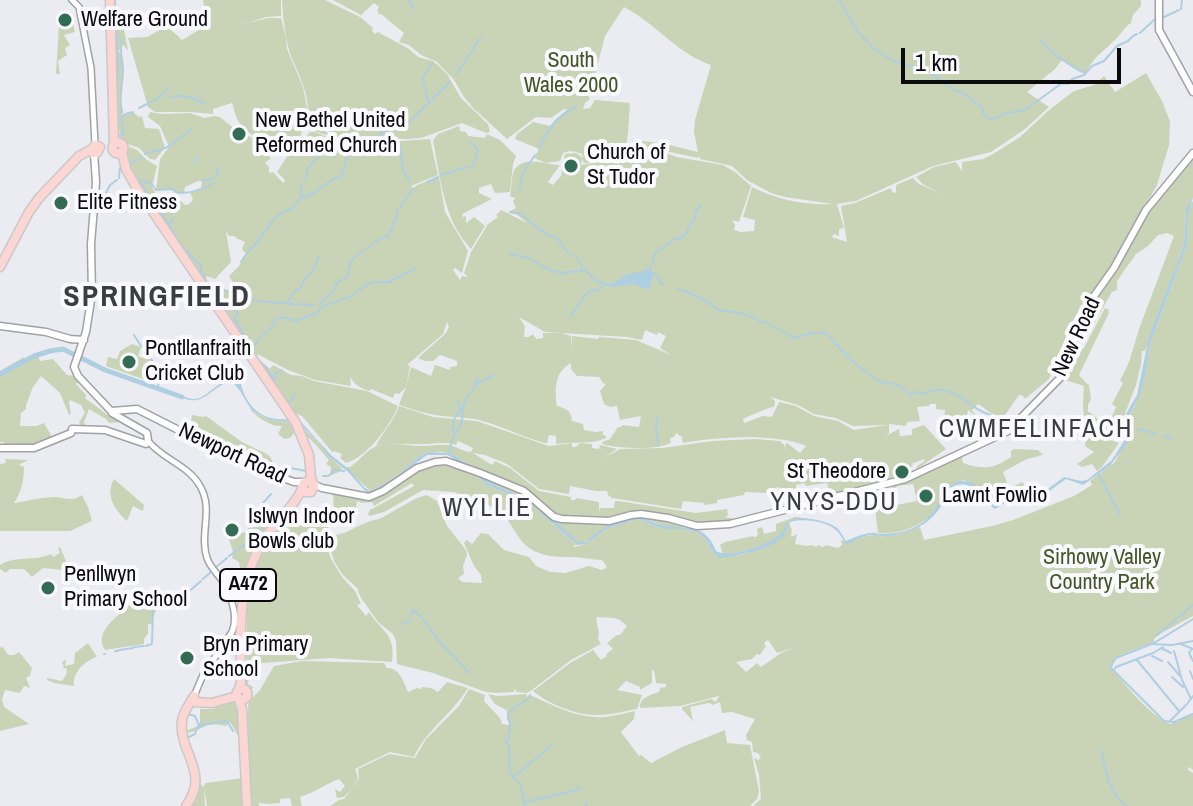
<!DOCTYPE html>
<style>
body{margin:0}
#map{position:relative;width:1193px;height:806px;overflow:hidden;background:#ebecf2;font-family:"Archivo Narrow",sans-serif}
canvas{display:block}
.scale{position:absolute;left:901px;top:48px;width:220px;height:36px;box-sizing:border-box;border:4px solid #0b0b0d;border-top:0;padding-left:10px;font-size:24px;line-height:28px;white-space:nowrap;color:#0b0b0d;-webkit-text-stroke:6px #f9f9fe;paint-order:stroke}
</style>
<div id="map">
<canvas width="1193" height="806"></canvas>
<div class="scale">1 km</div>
</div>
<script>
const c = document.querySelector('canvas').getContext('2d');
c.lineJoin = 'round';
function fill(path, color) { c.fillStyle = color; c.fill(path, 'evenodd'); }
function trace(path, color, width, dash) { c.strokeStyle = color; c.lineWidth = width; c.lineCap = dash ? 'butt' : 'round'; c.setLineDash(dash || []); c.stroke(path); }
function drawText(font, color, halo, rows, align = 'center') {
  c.font = font + ' "Archivo Narrow",sans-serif'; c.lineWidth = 8; c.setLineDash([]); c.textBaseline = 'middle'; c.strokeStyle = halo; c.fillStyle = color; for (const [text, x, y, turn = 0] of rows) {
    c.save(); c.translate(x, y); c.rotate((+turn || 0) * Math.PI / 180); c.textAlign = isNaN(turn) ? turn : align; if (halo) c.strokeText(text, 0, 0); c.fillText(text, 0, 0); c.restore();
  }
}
fill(new Path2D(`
 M 203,0 L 281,0 L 281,16 L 266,17 L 244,24 L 268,18 L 281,18 L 286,38 L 287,49 L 303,87 L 308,112 L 330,136 L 299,127 L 294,124 L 294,128 L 302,131 L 299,142 L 296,146 C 277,152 248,136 239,122 C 235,116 234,108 232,103 L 213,109 L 213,114 L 190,112 L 155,112 L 148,107 L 128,38 L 147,37 L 167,26 L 182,40 L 204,27 L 208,27 Z
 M 282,0 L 325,0 L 360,17 L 373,28 L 372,31 L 375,34 L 378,32 L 409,49 L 418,57 L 433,61 L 439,66 L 447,74 L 461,98 L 488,124 L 490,132 L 486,133 L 462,123 L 421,138 L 408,139 L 365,138 L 349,140 L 334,136 L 308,109 C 307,88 297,72 290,53 C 285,37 283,17 282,0 Z
 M 333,0 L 1141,0 L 1141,6 L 1133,15 L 1131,23 C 1124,27 1123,32 1117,38 C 1102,53 1096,54 1085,74 L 1071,66 L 1063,59 L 1055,69 L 1027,92 L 1049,107 L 1025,129 L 991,152 L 933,166 L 856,201 L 837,204 L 844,228 L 839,229 L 839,236 L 834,234 L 832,237 L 847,242 L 841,206 L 855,203 L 891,188 L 892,192 L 896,193 L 896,185 L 913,178 L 919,184 L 941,194 L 924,185 L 916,177 L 934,167 L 956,162 L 962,171 L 962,162 L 983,159 L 993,154 L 1020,137 L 1049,110 L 1074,91 L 1094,85 L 1104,76 L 1115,92 L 1146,73 L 1163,103 L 1170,122 L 1169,145 L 1157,185 L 1106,276 L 1093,295 L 1087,297 L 1082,304 L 1069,328 L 1057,361 L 1049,379 L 1025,399 L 1022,395 L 1019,395 L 1005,415 C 992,417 989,411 978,404 L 972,410 L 977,417 L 968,410 L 967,416 L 960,424 L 944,423 L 945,410 L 936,409 L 936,404 L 930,404 L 929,406 L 917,407 L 920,421 L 907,422 L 906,426 L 889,424 L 889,433 L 886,436 L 899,429 L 900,436 L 912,435 L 912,429 L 924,425 L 946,449 L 917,469 L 917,466 L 925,461 L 924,459 L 911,464 L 913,465 L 911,467 L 893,473 L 895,478 L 904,476 L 903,478 L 833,497 L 833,491 L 829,491 L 827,483 L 806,486 L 804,483 L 796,485 L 796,488 L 780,490 L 779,487 L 775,488 L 774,496 L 769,493 L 745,492 L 744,495 L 717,500 L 717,503 L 705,505 L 704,503 L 683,501 L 681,509 L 612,498 L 608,495 L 607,491 L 596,491 L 570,486 L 569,494 L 539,489 L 507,464 L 485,455 L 473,453 L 492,465 L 495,461 L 510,468 L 539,491 L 571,497 L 571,500 L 575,500 L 576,498 L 599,502 L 599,512 L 600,508 L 614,508 L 615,501 L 618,501 L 696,513 L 727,509 L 728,515 L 725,517 L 736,519 L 736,521 L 705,525 L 666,515 L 641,512 L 609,519 L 556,516 L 529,494 L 474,469 L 454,455 L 442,452 L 429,452 L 420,456 L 399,474 L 371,492 L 346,467 L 351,467 L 351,466 C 359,461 363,454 371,449 C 386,440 405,446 422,446 C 430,446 439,444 448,445 C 457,446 463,452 471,452 L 473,448 L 458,441 L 456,445 C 444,441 434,444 423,444 C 406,445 391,442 376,446 C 383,431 393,423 399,406 L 433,417 L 477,421 L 549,446 L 572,443 L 572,447 L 576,447 L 580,443 L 592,444 L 592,448 L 599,449 L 600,445 L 617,449 L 602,459 L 620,449 L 662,448 L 713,441 L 755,439 L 780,441 L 784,445 L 787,452 L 785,445 L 787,443 L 800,453 L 806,446 C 775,433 716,437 683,443 L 682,437 L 676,433 L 674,437 L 670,438 L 671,443 C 653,451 624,448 604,445 L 602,442 L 610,439 L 618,427 L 621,427 L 622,425 L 639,427 L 641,416 L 620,420 L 617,406 L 610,407 L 604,404 L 600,391 L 606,384 L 603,383 L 599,377 L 577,376 L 571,369 L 571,363 C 555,372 554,388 557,406 C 567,409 571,410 572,421 L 583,424 L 584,430 L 596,432 L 603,431 L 603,435 L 606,436 L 606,438 C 591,445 573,441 556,444 L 556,436 L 549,435 L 547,443 L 545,443 C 522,437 502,426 479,420 C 467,417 455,418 442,416 C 427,414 413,410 399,405 L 406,387 L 399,394 L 395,393 L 393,398 L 371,389 L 369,391 C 360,388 355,385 350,377 L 351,386 L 315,380 L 288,370 L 259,355 L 253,355 L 209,291 L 214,287 L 221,288 L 227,291 L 233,283 L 229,276 L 239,266 L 246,254 L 242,249 L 245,242 L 236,238 L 235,236 L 229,236 L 226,231 L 231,262 L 215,279 L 206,276 L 209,287 L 207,289 L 131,174 L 124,151 L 130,147 L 137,150 L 147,160 L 157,166 L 152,187 L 161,203 L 167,202 L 172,196 L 176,197 L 185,205 L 189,204 L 193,200 L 190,192 L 201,188 L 202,181 L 198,181 L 185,187 L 184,194 L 175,192 L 173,189 L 156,190 L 160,159 L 169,147 L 160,126 L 148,117 L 150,112 L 163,114 L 190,113 L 204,118 L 214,116 L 220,117 L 236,130 L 263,143 L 261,149 L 271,158 L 265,163 L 269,167 L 269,173 L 273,172 L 283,183 L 285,180 L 277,172 L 292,149 L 299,145 L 310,132 L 314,132 L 348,144 L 350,142 L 372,140 L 374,144 L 386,142 L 430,139 L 438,175 L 411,186 L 413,188 L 417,185 L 439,177 L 445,212 L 468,251 L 462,273 L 455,268 L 453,270 L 460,280 L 462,276 L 468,277 L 464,273 L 471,252 L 488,224 L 498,217 L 496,215 L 501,210 L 527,223 L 516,214 L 508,213 L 516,208 L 513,201 L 515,198 L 510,196 C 512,188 511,174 515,169 C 526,155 545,165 560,165 L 548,182 L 553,185 L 561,176 L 565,154 L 576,153 L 583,158 L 582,154 C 576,151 569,150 563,153 L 560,161 L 546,163 L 534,158 L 539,149 L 515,139 L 517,134 L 533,122 L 551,126 L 567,110 L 564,109 L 551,118 L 536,117 L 507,139 L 473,108 L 464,97 L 454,80 L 437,62 L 421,55 L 409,45 L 399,42 L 404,33 L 381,14 L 378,15 L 379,12 L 377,11 L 379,7 L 374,3 L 361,15 ZM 624,7 C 655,23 678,54 711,65 L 695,120 L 694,132 L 698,152 L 661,143 L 632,140 L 633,150 L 661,150 L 698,158 L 699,155 L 700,159 L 732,166 L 747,180 L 771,193 L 785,197 L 833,204 C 807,206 775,199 752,187 L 743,217 L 755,220 L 754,231 L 741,232 L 734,230 L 735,225 L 732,220 L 739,222 L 751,186 L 735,172 L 723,165 L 677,157 L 662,152 L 641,150 L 619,157 L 619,164 L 613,163 L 613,159 L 581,165 L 582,159 L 584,163 C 598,163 612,157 625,152 L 628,134 L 630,103 L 595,100 L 590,108 L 583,109 L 585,103 L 590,99 L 589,97 L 605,36 ZM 519,317 L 545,332 L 627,337 L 642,340 L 645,330 L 657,335 L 658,332 L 666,336 L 660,348 L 671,355 L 636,340 L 599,337 L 598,339 L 572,336 L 571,350 L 571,336 L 561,333 L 543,333 L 543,338 L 536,339 L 533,334 L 529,337 L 524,337 L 525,326 ZM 447,322 L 449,327 L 446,333 L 418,358 L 425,361 L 433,361 L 440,355 L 457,361 L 457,366 L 450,367 L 450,370 L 435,365 L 431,376 L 411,367 L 406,387 L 410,366 L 407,365 L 443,334 ZM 770,397 L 798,405 L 814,414 L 836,418 L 853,426 L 887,425 L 854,430 L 838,421 L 814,416 L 796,406 L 779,402 L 772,417 L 763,416 L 744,423 L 743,419 C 749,416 769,407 774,407 L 775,401 Z
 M 70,12 L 75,32 L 64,35 L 70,45 L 65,48 L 67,55 L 58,61 L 60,74 L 56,74 L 59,24 L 57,16 Z
 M 116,12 L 122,19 L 128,50 L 122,44 L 119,51 C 130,74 115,90 123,111 L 122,116 L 133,112 L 139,117 L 142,116 L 145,128 L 159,129 L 165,148 L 155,160 L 149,158 L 139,148 L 122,142 L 120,139 L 116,90 L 118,68 Z
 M 459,126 L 460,131 L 466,132 L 468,136 L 485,138 L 487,134 L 500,140 L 516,156 L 513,164 L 510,192 L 495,193 L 491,184 L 479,188 L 479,193 L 492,199 L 462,214 L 463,217 L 466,216 L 466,223 L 474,217 L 485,226 L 471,249 C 444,221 440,178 433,140 L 438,134 Z
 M 1193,157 L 1193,198 L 1186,207 L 1184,245 L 1145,351 L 1142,351 L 1141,365 L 1136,385 L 1124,416 L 1122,439 C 1083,432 1081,423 1084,386 L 1062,379 L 1075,348 L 1084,348 L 1105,308 L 1109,310 L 1108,315 L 1079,375 L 1086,383 L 1089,385 L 1091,399 L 1088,405 L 1088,411 L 1099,420 L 1110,421 L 1116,407 L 1112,404 L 1123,383 L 1120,381 L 1129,362 L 1139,329 L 1174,236 L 1167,233 L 1158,235 L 1148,246 L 1136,254 L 1117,281 L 1117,290 L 1112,292 L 1089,332 L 1077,342 L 1084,315 L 1147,212 Z
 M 1193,201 L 1193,616 L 1156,636 L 1154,640 L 1155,642 L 1120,655 L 1116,658 L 1110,666 C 1125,684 1150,717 1171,724 L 1193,714 L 1193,770 L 1190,767 L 1187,769 L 1193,773 L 1193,806 L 755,806 L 754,805 L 761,799 L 759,775 L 754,758 L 758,760 L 761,758 L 758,753 L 753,752 L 752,742 L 747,740 L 746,735 L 755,719 L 732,712 L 722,713 L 720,702 L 713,705 L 709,703 L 690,707 L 693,721 L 682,709 L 682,707 L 711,699 L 716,702 L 719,696 L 680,706 L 640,708 C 639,698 650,695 659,692 L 660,688 L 666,687 L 666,684 L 656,683 L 654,670 L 652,670 L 652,683 L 640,690 L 640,687 L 626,681 L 617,690 L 642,695 L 637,709 C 625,711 612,715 599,715 C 578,716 550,705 533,691 L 570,663 L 593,650 L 601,660 L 607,656 L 606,654 L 613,649 L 607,643 L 617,635 L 620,635 L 627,626 L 620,620 L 614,618 L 597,617 C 595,625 601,629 598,639 L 601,644 L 571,660 L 532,690 L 527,693 L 517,692 L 514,689 L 514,692 L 496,693 L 486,692 L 433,673 L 397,664 L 396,641 L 393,634 L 378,622 L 361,598 L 357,588 L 342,574 L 334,561 L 330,547 L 332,535 C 347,535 355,526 368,522 C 375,519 374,521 381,518 C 396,511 410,499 427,495 L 437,501 L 447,526 L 466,550 L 467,555 L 463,566 L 464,574 L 458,578 L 462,582 L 482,583 L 481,575 L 474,566 L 464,543 L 467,540 L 472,544 L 481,533 L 488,534 L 504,550 L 529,557 L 536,566 L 550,572 L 565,573 L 589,566 L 602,570 L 607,567 L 602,560 C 592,560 581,557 571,557 C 551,557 531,556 518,536 C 511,526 506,514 496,505 L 493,508 L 478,498 L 476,499 L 454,492 L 423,490 L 384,512 L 370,516 L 368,514 L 370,510 L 414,486 L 412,483 L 374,506 L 372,502 L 362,503 L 357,501 L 356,510 L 341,516 L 340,511 L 334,511 L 333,492 L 363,498 L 428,465 L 445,463 L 475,473 L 486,485 L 527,501 L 576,544 L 573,547 L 586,544 L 607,529 L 637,519 L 664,529 L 684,529 L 699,533 L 707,541 L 712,551 L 719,557 L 741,555 L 775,542 L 789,523 L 792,530 L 791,537 L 797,534 L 795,544 L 807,546 L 812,545 L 816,547 L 818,545 L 823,547 L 826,545 L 838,548 L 842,545 L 841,540 C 854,545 859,536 873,535 C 883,535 876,537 886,536 C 898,536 909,530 920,527 L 924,540 L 992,526 L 1013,520 L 1074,496 L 1092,485 L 1090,481 L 1115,462 L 1128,437 L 1128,417 L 1136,403 L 1147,366 L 1149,347 L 1187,245 L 1188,213 L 1189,207 ZM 768,640 L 777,653 L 793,648 L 781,653 L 761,667 L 757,663 L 746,672 L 736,662 L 752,659 L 757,654 L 760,655 L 766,646 L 764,643 Z
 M 132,344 L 141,347 L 138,356 L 142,358 L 145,352 L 156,365 L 154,383 L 106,366 L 108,357 L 117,359 L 120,351 Z
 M 38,355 L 40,361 L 53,359 L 67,375 L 76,376 L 85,387 L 78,382 L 76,384 L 86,395 L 85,398 L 109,416 L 121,422 L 109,423 L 106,419 L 89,409 L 84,422 L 85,425 L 91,425 L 90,427 L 81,426 L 79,422 L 85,413 L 81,405 L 70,400 L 69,403 L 71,414 L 69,415 L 60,393 L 41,376 L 33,387 L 26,405 L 26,409 L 21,413 L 20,426 L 36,426 L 44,423 L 54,440 L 39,446 L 4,445 L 4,442 L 0,442 L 0,371 L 24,357 L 26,361 Z
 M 259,359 L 270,369 L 273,365 L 291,375 L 302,376 L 314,381 L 367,391 L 398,406 C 391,425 366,458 346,463 L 340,458 L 342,454 L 334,451 L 333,453 L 302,416 L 292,412 L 256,360 Z
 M 251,411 L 270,420 L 298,423 L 321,445 L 327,455 L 342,468 L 339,472 L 327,477 L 330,474 L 331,467 L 326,464 L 329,460 C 319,449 310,435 296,431 L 290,438 L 284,439 L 278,434 L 282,426 C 271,427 259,418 251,411 Z
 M 192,415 L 203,417 L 206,416 L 242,442 L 267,454 L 271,458 L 275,468 L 273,472 L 203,442 L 202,445 L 184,438 L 191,423 Z
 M 1095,435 L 1119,443 L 1102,467 L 1097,471 L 1092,464 L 1082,467 L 1077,464 L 1094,452 L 1085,446 L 1086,440 Z
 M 1014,449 L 1038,450 L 1043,455 L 1027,459 L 1003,472 L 1009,488 L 1023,482 L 1025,492 L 1032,490 L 1034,493 L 1041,493 L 1049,487 C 1038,499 1026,493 1012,497 C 1004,499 1002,504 995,506 C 981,496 979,487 963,480 C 958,483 948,486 945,490 C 942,494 940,503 937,508 C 924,526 899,535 878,533 L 875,509 L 917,501 L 913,484 L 898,486 L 891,490 L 894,485 L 961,455 L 963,463 C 983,470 994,469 1011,457 L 1011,451 Z
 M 5,459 L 28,460 L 19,465 L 24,467 C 24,480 21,493 14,503 C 28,501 42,497 56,497 C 66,498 71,502 82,495 L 88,507 L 92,521 L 70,531 L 0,531 L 0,464 L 6,463 Z
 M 480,475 L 524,492 L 545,512 L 580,521 L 645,515 L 692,526 L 691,528 L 666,527 L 642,517 L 634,517 L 600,531 L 585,542 L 578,542 L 527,499 L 488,482 Z
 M 114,479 L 144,505 L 143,511 L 133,506 L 127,521 C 114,509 105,495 114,479 Z
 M 275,515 L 278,518 L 249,569 L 239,682 L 236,688 L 236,649 L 232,635 L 237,613 L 239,575 L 241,574 L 239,562 L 232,558 L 233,552 L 224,523 L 229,536 L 246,532 L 248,528 L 256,527 L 262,521 L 268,523 Z
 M 795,517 L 801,517 L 789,521 C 787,524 785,529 783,532 C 773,546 739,553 723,555 L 720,545 L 725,542 L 753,536 L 753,537 L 756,537 L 758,534 L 757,529 L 762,527 L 764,534 L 776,531 L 776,524 Z
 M 326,520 L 330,534 L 328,550 L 331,559 L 342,577 L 355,591 L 361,604 L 357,605 L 366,616 L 369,612 C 382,632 396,634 392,662 L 329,658 L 250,664 L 248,684 L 254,688 L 250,689 L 246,683 L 247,604 L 254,571 L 262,554 L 275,532 L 285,525 L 316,524 Z
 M 60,547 L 72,575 L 65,577 L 62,570 L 43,568 L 32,577 L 24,569 L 10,569 L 6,573 L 0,569 L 0,565 C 16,555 34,562 51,554 L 53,557 L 60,553 L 58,548 Z
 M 142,596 L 157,601 L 163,600 L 155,612 L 152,624 L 148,624 L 148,634 L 144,639 L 144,644 L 105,650 C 95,635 111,621 122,612 C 130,606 132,600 142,596 Z
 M 88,643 L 97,657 C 85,661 72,672 74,686 L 54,683 L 47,680 L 47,678 L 62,681 L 66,675 L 67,669 L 62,667 L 64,667 L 62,662 L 66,659 L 65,666 L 74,664 L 75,653 Z
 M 4,645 L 3,647 L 8,655 L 14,655 L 19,652 L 32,668 L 30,676 L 26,678 L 30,688 L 24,686 L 20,693 L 5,690 L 2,699 L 4,707 L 29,724 L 0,731 L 0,646 L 2,648 Z
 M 302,661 L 384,663 L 387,668 C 399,667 404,682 408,692 L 417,688 L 421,689 L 422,687 L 431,688 L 438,692 L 447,682 L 468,688 C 453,713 426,730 414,757 L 390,752 L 355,769 L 358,778 L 353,788 L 359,778 L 358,769 L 389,754 L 415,758 L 426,739 L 459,706 L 469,689 L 485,695 L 484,701 L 500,718 L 502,724 L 510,725 L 507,719 L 508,711 L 495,704 L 488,694 L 498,696 L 526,694 L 528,698 L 530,695 C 553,705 578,719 604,717 C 614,716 625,713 635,711 L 634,719 L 621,732 L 639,756 L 641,755 L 651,763 L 682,747 L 725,730 L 727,743 L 750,745 L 759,791 L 757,799 L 750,806 L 330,806 L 339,800 L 344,799 L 352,789 L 344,797 L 337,798 L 335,789 L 340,792 L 345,786 L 339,779 C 326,784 314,793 300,797 L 302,806 L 292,806 L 290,798 L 280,799 L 280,803 L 269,804 L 259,803 L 259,806 L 249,806 L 248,707 L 249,701 L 260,690 L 274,666 Z
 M 234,699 L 237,701 L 242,743 L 230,722 L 226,726 C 202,721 206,730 187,733 L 188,730 L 196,727 L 200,723 L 200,709 L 215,709 L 214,707 L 196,706 L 188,713 L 191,706 L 197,703 Z
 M 243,778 L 244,806 L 207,806 L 204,788 L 205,806 L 188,806 L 197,779 L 203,787 L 206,783 Z`), '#c9d4b6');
fill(new Path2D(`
 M 1193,198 L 1188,213 L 1187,245 L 1149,347 L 1147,366 L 1140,395 L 1128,417 L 1128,437 L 1127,443 L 1110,466 L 1083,485 L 1066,479 L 1041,497 L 1014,498 L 995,509 C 976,496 974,475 948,489 C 940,519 918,532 888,536 C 882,537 875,534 869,535 C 861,537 854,542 846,544 C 843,540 841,536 838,532 C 828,521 803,518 790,522 C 788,526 787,530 785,534 C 772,550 738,556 719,558 L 712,551 L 707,541 L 699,533 L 684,529 L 664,529 L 637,519 L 607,529 L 586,544 L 577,545 L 527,501 L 486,485 L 475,473 L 448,455 L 427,455 L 375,493 L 368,494 L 348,472 L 327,455 L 321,445 L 299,423 L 270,420 L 252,411 L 240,391 L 232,381 C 210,386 204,410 179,396 L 179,394 C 181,395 190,399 192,399 C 208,401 219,374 240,380 C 244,399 254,416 276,419 C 285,420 293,418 301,422 L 331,455 L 350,470 L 365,488 L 371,492 L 399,474 L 420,456 L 429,452 L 446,453 L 454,455 L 473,468 L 488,482 L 527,499 L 551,517 L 578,542 L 586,542 C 596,530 623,517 638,517 C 646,517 654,524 662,525 C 686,530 705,522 716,551 C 729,559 769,545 780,534 C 785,529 785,523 791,520 C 800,515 825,521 834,526 C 840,529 842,535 846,541 C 853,538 862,534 870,533 C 879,532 874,534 883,534 C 919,533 934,517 947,487 L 959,481 L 971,482 C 981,490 985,503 998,506 L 1009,497 L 1041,494 L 1064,477 L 1081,481 L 1087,480 L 1112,460 L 1124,441 L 1126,414 L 1137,395 L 1149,337 L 1184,245 L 1186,207 Z
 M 650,267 L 653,273 L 656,273 L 653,276 L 649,290 L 633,284 L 613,287 L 609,285 L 628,274 L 641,272 Z`), '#aecee1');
trace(new Path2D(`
 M 115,0 L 118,68 L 117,81
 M 409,0 L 413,8
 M 839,0 L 858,32 L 876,51 L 894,61 L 928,71 L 955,91 L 962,92 L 982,108 L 984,115 L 990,119 L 997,118 L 1003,114 L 1025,110 L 1062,83 L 1068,84 L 1072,79 L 1084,75 L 1092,66 L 1104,61 L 1117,46 L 1128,41 L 1133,36 L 1137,34
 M 1181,9 L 1182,0
 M 1164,17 L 1179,10
 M 1140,33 L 1154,20
 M 116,38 L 119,38 L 122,43 C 119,53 123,60 123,70 C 123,84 118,98 122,112 L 118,112
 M 1041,40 C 1048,50 1071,67 1083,72
 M 456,75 L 481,37
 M 171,97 C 183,94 194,98 205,103
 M 428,102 L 423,78 L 432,63
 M 139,108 L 157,99 L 169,88
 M 119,135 L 124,134 L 121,118 L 125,114 L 133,112
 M 380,137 L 381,133 L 407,124 L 450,82
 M 470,142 L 476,147 L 478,152 L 473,166
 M 400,147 L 403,170 L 410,182
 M 539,149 C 547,129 556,116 577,106
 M 145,154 C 152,151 158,151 165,148 C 174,144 185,134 192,128
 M 194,162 L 198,158
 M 129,164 L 141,158
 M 441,175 L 470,166
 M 119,178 L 120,168
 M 303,178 L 306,178 C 307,164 315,160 325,153
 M 138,180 L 151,183 L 156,190 L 173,189 L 175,192 C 188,195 204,189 214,183
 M 136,181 L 141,184 L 166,220 L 179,243 L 201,266 L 201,272 L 205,276
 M 202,181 L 211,179 L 218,174 L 217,170 L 219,167
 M 427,182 L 438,177
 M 301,184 L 302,197
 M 519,191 L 523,172 L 535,155
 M 99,195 L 106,193 L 110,185 L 117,180
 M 161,201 L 163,215
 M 400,207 L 413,189
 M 510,212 L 521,214 L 541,231 L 543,230 L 544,233 L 558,239 L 567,252 L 576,257 L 580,262 L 582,268
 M 166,229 L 170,226 L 170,224 L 174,218
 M 510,254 L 529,258 L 549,270 L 563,273 L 585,270 L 596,281 L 609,285
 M 241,262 C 246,253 251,249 257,242 C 266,231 276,211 292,209 L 300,198 L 313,194 L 333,179 L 341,177 L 351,145 L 361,144 L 374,145 L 392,141
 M 651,266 L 655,253 L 676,238 L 679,239 L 687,233 L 690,223 L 694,221 L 696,212 L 701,204
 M 655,275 L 657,275 L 661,284 L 664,284
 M 376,282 L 389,282 L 411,271 L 415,268
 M 213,287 L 213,291 L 223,298 L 225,305 L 231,306 L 238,314 L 234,318 L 252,347
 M 221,288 C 242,301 266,303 287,303 L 295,291 L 300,289 L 306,277 L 313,271 L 319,256
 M 677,289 C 690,292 708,301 718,310 L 740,313 L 755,318 L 758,321 L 767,323 L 794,338 L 813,333 L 826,333 C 842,351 856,366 876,379 C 883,384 887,382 894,384 C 900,385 906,391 909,394 L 917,392 L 924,394 C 953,379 966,409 991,415
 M 350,297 L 365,286 L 374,282
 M 289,304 L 314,305
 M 319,304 L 333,291 L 337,283 L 348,276 L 350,261 L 378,240 L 388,236 L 397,216 L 397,209
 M 570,317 L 582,299 L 591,290 L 597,291 L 604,285
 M 134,335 L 141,346
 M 143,348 C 154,361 160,371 158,388
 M 252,349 L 263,334 L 271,328 L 276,318 L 287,318 L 295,321 L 301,319 L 317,313 L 321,307 L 349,297
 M 265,366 L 273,379
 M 273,384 L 275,374 L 282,370
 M 474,388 L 477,378
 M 282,395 L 294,412
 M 458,401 L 459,411
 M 289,402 L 295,394
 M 657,418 L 656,424 L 658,446
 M 1138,429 L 1157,434
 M 454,434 C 450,424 454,416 462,409
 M 1164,436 L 1171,438
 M 449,455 L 452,440 L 462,422 L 463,406 L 467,398 L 478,383 L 494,375
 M 1128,461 L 1129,462
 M 291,468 L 306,471
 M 282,474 L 284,469 L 287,468
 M 1098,474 L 1120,514
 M 323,476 L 328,476 L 335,470 L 344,471
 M 263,513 L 263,503 L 271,494
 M 229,556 L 258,535 L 262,515
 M 215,568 L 227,558
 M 203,579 L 212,571
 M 186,594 L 201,581
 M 172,601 L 184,596
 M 163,604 L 169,602
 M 1193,619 L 1154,643 L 1116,658 L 1112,664 L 1111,668 L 1164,721 L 1174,722 L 1193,714
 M 402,624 L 409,621 L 413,610 L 419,614 L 439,641 L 469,673
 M 1156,636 L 1193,605
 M 152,642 L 153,608 L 160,605
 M 1151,644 L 1172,645 L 1193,641
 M 1181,644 L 1193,649
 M 146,646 L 152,644
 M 134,647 L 144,646
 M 1161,648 L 1171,653
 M 1192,649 L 1189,653 L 1193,661
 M 119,650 L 133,648
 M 115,651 L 118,651
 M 1174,651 L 1182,680 L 1191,699
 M 104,654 L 105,654
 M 1152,656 L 1162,661
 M 1137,660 L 1179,711
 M 1168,662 L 1180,676
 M 1114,670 L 1116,667 L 1153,653 L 1163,647
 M 1190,671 L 1193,679
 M 1172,677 L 1183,687
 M 188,714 L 195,716 L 199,725 L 227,721 L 233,731
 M 1170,721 L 1187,704 L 1193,696
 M 187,738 L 195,734 L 197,728 L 202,726
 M 1101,750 L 1108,779 L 1116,796 L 1127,806
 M 514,777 L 552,745
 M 525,802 L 573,791 L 581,787
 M 586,802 L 586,806
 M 525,806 L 521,785 L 510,773 L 509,746 L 506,743 C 508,740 511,729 510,725 C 510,720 507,720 508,712 L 528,699 L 530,695`), '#aecee1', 2);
trace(new Path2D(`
 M 0,374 L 34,356 L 50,351 L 63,349 L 105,370 L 182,397`), '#aecee1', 5);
const tertiary = new Path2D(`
 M 72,0 L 79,7 L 80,12 L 91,68 L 95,144
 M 149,442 C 164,460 188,465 200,486 C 214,509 199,534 207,558 C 210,567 216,572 221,579 C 230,594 239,615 232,632 L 203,675 L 194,696`);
const secondary = new Path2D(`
 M 1159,0 L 1159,30 L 1193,92
 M 94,153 L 96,182 L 91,244 L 92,294 L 86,332 L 74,367 L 78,376 L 110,410
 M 0,326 L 46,332 L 70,339 L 84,340
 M 112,411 L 137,409 L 210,446 L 275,475 L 294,482 L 305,482
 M 112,413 L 147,433 L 148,441
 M 72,429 L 105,430 L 146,444
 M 0,448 L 34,448 L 71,433
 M 313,484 L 322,488 L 369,497 L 383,491 L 417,468 L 435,462 L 446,461 L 480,473 L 524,491 L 554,517 L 562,519 L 609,521 L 631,515 L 641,514 L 668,518 L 697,526 L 730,524 L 905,479 L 1008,431 L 1061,377 L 1087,306 L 1114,268 L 1146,210 L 1193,153`);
const primary = new Path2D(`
 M 110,0 L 114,144
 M112.5 148a5.5 5.5 0 1 1 11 0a5.5 5.5 0 1 1-11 0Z
 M 122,152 L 126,169 L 136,187 L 296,423 L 309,455 L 311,478 L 314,486 L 311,492 L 304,492 L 302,488 L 304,483 L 308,481 L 312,483
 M 0,267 L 29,212 L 39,198 L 79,156 L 92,149 L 95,145 L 100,147 L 97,153 L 93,153 L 92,149
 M236.5 694a5.5 5.5 0 1 1 11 0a5.5 5.5 0 1 1-11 0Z
 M 239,689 L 241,682 C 240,632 237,582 265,538 C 276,521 294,507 302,489
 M 194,696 L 193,699 L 195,702 L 212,703 L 237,696
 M 238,698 L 242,709 L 247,806
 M 186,806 C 211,772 178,752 182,721 C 183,712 188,706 193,698`);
trace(tertiary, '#a1a1a7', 8);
trace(secondary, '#a1a1a7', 9);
trace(primary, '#c9c9ca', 11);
trace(tertiary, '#fff', 5);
trace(secondary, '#fff', 6);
trace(primary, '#fcd6d3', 8);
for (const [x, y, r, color] of [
 [65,20,8,"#326c55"],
 [239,134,8,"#326c55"],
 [571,166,8,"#326c55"],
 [61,203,8,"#326c55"],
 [129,362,8,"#326c55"],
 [902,472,8,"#326c55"],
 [926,496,8,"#326c55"],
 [232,530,8,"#326c55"],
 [48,588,8,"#326c55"],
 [187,658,8,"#326c55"]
]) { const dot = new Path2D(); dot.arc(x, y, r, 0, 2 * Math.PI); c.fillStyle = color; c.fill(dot); trace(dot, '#f9f9fe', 3); }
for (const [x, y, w] of [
 [248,585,56]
]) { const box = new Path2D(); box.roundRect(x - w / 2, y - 16, w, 32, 6); c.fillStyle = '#f9f9fe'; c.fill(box); trace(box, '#0b0b0d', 2); }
drawText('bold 20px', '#0b0b0d', null, [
 ["A472",248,585]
]);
drawText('22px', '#0b0b0d', '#f9f9fe', [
 ["Welfare Ground",81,20],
 ["New Bethel United",255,121],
 ["Reformed Church",255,146],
 ["Church of",587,153],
 ["St Tudor",587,178],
 ["Elite Fitness",77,203],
 ["Pontllanfraith",145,349],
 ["Cricket Club",145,374],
 ["St Theodore",886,472,"right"],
 ["Lawnt Fowlio",942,496],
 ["Islwyn Indoor",248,517],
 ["Bowls club",248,542],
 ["Penllwyn",64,575],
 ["Primary School",64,600],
 ["Bryn Primary",203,645],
 ["School",203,670]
], 'left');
drawText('22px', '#475626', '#f9f9fe', [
 ["South",571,61],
 ["Wales 2000",571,86],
 ["Sirhowy Valley",1102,558],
 ["Country Park",1102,583]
]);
drawText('22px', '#0b0b0d', '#f9f9fe', [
 ["New Road",1077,337,-65],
 ["Newport Road",232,454,25]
]);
c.letterSpacing = '2px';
drawText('26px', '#3c3d41', '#f9f9fe', [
 ["CWMFELINFACH",1036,430],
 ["YNYS-DDU",834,503],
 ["WYLLIE",487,509]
]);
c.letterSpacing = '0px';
c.letterSpacing = '2px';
drawText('bold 30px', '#3c3d41', '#f9f9fe', [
 ["SPRINGFIELD",157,298]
]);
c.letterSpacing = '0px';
</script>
